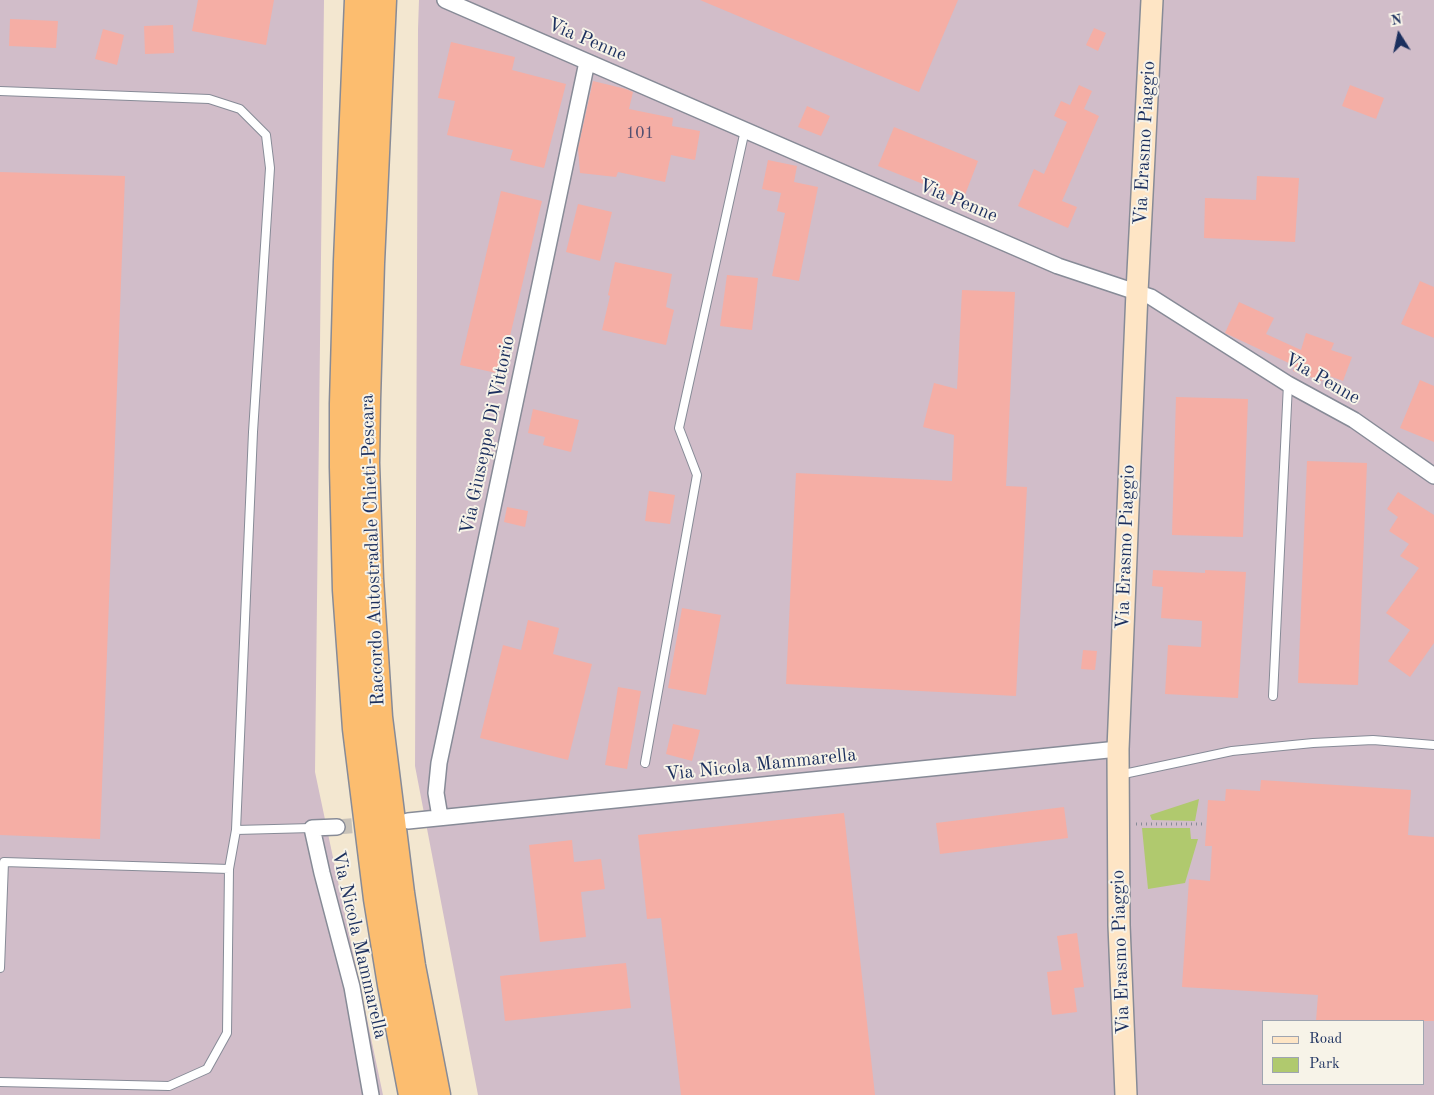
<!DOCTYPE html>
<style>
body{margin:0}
#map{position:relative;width:1434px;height:1095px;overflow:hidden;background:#f3e7d0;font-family:"Old Standard TT",serif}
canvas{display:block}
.legend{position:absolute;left:1262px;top:1020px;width:162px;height:65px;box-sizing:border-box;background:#f7f3e8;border:1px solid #9fa5b1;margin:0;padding:6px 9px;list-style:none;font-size:15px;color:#1b2f5e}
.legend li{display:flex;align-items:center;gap:10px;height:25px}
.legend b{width:25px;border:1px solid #9fa5b1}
.north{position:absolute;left:1374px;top:10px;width:50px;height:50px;-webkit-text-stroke:4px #f7f3e8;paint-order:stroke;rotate:350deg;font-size:14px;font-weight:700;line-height:20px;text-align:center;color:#1b2f5e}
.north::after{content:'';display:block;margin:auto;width:18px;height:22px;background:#1b2f5e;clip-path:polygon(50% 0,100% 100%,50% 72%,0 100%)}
</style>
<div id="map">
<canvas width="1434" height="1095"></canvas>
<ul class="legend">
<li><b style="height:6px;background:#fee5c5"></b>Road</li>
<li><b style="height:14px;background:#b0c96e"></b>Park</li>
</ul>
<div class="north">N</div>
</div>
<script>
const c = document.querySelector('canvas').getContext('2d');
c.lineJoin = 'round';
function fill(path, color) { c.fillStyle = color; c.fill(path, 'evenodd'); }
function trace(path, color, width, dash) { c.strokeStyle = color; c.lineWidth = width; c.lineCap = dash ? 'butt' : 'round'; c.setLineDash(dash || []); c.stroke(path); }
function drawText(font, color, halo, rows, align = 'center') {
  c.font = font + ' "Old Standard TT",serif'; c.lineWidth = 4; c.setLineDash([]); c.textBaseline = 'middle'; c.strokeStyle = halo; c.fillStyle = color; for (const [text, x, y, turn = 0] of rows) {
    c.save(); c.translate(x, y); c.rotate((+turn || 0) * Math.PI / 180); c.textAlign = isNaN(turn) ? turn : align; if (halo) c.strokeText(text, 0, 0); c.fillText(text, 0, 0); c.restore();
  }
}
fill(new Path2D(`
 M 0,0 L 324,0 L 315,772 L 383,1095 L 0,1095 Z
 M 419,0 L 1434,0 L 1434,1095 L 478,1095 L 415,766 L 418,29 ZM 1263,1021 L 1423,1021 L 1423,1084 L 1263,1084 Z`), '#d1bdc9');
fill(new Path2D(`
 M 1199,799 L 1195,821 L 1152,820 L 1150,815 Z
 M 1142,828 L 1190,828 L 1191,839 L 1198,839 L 1185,883 L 1148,889 Z`), '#b0c96e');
fill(new Path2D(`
 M 198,0 L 274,0 L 266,45 L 192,31 Z
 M 700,0 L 958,0 L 919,92 Z
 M 10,19 L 58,21 L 56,48 L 9,46 Z
 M 173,25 L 174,53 L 145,54 L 144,26 Z
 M 1094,28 L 1106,33 L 1098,51 L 1086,45 Z
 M 103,29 L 124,35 L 117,65 L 95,59 Z
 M 451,42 L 515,57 L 512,70 L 566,84 L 544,168 L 510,160 L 513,150 L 447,135 L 455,101 L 438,98 Z
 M 593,81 L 626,89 L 633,92 L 629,109 L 673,118 L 672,126 L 700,131 L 695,160 L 671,155 L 665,182 L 618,172 L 616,177 L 580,173 L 578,148 Z
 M 1079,85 L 1092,91 L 1084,109 L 1099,116 L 1062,201 L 1077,207 L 1068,228 L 1018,206 L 1034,169 L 1044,174 L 1067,122 L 1054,116 L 1061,101 L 1070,105 Z
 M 1350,85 L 1384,98 L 1376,119 L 1342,106 Z
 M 807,106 L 830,116 L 821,136 L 798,127 Z
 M 894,127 L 978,161 L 963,200 L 878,166 Z
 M 768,160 L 797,166 L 794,182 L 818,187 L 799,281 L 772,276 L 785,213 L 777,211 L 781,193 L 762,189 Z
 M 0,172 L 125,176 L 100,839 L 0,835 Z
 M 1257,176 L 1299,178 L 1295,242 L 1204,238 L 1205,198 L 1256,200 Z
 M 501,191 L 542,201 L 501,374 L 460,365 Z
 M 578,204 L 612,212 L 600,261 L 566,252 Z
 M 615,262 L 672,274 L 666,307 L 674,310 L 666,345 L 602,330 L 610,296 L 608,295 Z
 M 727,275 L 758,278 L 752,330 L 720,326 Z
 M 1420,281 L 1434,287 L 1434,338 L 1401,324 Z
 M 962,290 L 1015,292 L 1006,486 L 1027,487 L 1016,696 L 786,684 L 796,473 L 952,481 L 954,435 L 923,427 L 934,383 L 957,389 Z
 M 1239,302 L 1274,318 L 1266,334 L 1301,350 L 1306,333 L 1334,343 L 1331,350 L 1352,357 L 1343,381 L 1324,374 L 1322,381 L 1293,371 L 1295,366 L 1225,333 Z
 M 1420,380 L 1434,386 L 1434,442 L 1400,428 Z
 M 1176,397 L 1248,399 L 1243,537 L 1172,535 Z
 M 533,409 L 579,420 L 571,452 L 543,445 L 545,437 L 528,433 Z
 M 1307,461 L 1367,463 L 1358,685 L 1298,683 Z
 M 649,491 L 675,495 L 670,524 L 645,521 Z
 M 1398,492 L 1434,515 L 1434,643 L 1410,677 L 1388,661 L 1410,630 L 1386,613 L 1419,568 L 1400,556 L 1409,544 L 1389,531 L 1398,517 L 1387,509 Z
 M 507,507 L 528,511 L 525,527 L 504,522 Z
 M 1153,570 L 1205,573 L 1205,570 L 1246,572 L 1238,698 L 1165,694 L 1168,645 L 1201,647 L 1202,621 L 1161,618 L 1163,587 L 1152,586 Z
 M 682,608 L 721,615 L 706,695 L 668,688 Z
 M 528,620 L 559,628 L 553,654 L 592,664 L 568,760 L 480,738 L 503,645 L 521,650 Z
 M 1083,650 L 1097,651 L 1095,670 L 1081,669 Z
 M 618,687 L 641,691 L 627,769 L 605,765 Z
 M 673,724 L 700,730 L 692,761 L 666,754 Z
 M 1261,780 L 1411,790 L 1408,835 L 1434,837 L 1434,1021 L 1316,1021 L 1318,995 L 1182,987 L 1189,879 L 1210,881 L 1212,846 L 1205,846 L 1208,800 L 1225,801 L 1226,789 L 1260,791 Z
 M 1064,807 L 1068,838 L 940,854 L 936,823 Z
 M 844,813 L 875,1095 L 681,1095 L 661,918 L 647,919 L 638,835 Z
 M 572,840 L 574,862 L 601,859 L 605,889 L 581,892 L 586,937 L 540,942 L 529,845 Z
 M 1077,933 L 1084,987 L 1074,988 L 1077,1012 L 1052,1015 L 1047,972 L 1062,970 L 1057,936 Z
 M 626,963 L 631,1008 L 505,1021 L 500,976 Z`), '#f5aea5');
trace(new Path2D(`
 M 337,827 L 375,824`), '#c8c2b9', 15, [15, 8]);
const lane = new Path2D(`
 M 0,91 L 209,99 L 240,109 L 266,135 L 270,168 L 253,432 L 236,830 L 229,869 L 227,1033 L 207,1069 L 169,1086 L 0,1082
 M 1273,696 L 1288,384
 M 645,763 L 697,475 L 679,428 L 745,130
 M 1119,775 L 1232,751 L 1313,743 L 1373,740 L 1434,745
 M 236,830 L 312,828
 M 0,968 L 4,862 L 229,869`);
const street = new Path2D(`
 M 445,0 L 1058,266 L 1151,297 L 1288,384 L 1354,420 L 1434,476
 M 440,817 L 436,793 L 439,763 L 587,62
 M 408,821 L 1118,749
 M 337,827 L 312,828 L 322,873 L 352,987 L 371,1095`);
const secondary = new Path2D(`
 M 1126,1095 L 1119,925 L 1118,749 L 1137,292 L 1152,0`);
const highway = new Path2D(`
 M 358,0 L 347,261 L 343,404 L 343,467 L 346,590 L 356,729 L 377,899 L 391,985 L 412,1095
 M 383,0 L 371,263 L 367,400 L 366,463 L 370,579 L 379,717 L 401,893 L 412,966 L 437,1095`);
trace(lane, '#878b97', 10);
trace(street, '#878b97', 18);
trace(secondary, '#878b97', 24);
trace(highway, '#878b97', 29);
trace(new Path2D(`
 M 1136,824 L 1206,824`), '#878b97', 3, [1, 4]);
trace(lane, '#fff', 8);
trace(street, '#fff', 15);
trace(secondary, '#fee5c5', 21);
trace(highway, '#fcbd6f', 26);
drawText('16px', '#524f70', null, [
 ["101",640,134]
]);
drawText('19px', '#1b2f5e', '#f7f3e8', [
 ["Via Penne",587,40,23],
 ["Via Erasmo Piaggio",1145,143,-87],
 ["Via Penne",958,201,23],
 ["Via Penne",1322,379,30],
 ["Via Giuseppe Di Vittorio",488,435,-78],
 ["Via Erasmo Piaggio",1126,547,-88],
 ["Raccordo Autostradale Chieti-Pescara",373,550,-92],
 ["Via Nicola Mammarella",761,765,-6],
 ["Via Nicola Mammarella",359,945,77],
 ["Via Erasmo Piaggio",1121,952,-92]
]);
</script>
